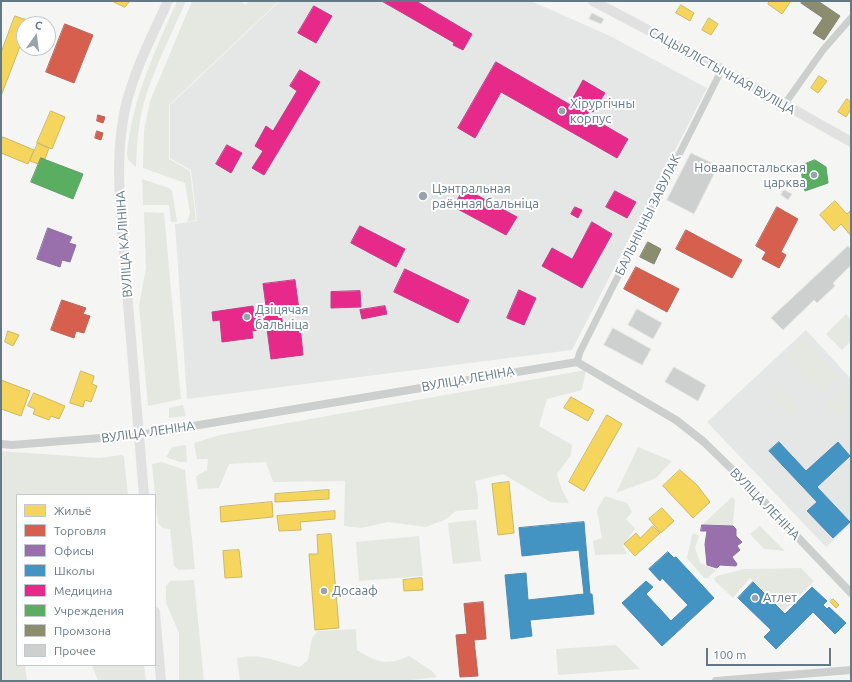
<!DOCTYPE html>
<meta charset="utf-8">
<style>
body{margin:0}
#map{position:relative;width:852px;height:682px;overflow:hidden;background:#f5f5f3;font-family:Ubuntu,sans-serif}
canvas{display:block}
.frame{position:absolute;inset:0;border:2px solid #637986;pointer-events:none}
.legend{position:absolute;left:16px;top:494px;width:140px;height:172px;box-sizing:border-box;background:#fff;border:1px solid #c1c9cf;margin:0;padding:5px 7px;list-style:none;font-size:12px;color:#637986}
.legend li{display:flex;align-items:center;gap:8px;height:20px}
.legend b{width:20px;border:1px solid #c1c9cf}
.north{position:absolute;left:16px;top:16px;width:40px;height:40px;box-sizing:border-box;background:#fff;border:1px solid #c1c9cf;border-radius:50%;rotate:14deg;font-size:11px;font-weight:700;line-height:16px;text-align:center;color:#637986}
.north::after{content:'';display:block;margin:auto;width:14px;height:18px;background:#96a4ac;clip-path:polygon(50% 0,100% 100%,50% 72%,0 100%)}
.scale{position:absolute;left:706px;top:648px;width:125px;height:18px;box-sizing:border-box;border:2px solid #637986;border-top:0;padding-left:5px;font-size:12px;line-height:14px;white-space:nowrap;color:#637986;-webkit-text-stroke:3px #fff;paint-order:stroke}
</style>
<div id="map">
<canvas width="852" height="682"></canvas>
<div class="frame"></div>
<ul class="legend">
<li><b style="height:11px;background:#f6d55c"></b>Жильё</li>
<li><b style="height:11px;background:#d6604d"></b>Торговля</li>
<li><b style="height:11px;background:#9970ab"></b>Офисы</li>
<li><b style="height:11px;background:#4393c3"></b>Школы</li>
<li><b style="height:11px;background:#e7298a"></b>Медицина</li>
<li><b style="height:11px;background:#5aae61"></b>Учреждения</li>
<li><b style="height:11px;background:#8c8c6e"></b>Промзона</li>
<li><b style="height:11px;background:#ced0d0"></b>Прочее</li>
</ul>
<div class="north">С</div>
<div class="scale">100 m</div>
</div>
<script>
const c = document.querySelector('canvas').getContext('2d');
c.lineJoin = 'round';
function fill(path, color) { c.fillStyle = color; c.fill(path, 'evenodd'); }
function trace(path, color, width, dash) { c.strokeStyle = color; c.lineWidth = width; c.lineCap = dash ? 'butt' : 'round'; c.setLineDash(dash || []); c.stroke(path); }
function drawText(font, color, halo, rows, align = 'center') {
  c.font = font + ' Ubuntu,sans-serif'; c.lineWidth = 4; c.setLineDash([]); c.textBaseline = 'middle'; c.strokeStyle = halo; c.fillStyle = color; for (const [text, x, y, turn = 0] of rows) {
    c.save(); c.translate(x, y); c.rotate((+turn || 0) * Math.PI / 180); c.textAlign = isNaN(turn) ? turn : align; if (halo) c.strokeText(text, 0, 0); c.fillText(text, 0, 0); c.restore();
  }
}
fill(new Path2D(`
 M 280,1 L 531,1 L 610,36 L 707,88 L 572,350 L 187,399 L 175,224 L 197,221 L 191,170 L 170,158 L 170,105 Z
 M 806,330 L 851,379 L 851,524 L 826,547 L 707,422 Z`), '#e5e7e6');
fill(new Path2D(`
 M 177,1 L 186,1 C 171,35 153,70 143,106 C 138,126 137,146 136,167 L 128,160 L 127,154 C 132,99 155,51 177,1 Z
 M 192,1 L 241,1 L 245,5 L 250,1 L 279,1 L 169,105 L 169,159 L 190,171 L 196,220 L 187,222 L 190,213 L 185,183 L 143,168 L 144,131 L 150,101 Z
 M 142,179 L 169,188 L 172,191 L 177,222 L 171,222 L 169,205 L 143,205 Z
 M 144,212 L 164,213 L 181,399 L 148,406 L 139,306 L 146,268 Z
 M 846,314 L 851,319 L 851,341 L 842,350 L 826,334 Z
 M 804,340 L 839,376 L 821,394 L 786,358 Z
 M 586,370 L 582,390 L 547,399 L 539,426 L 572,445 L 571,455 L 557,474 L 562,490 L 569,503 L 550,502 L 503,474 L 475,481 L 478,498 L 478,509 L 456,511 L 446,519 L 426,527 L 388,522 L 361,528 L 344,526 L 345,481 L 273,482 L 266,462 L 229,464 L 219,488 L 198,489 L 196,476 L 207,470 L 208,459 L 197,459 L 194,443 L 220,435 Z
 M 847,384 L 851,388 L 851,407 L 839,418 L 826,404 Z
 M 782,389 L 799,407 L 791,415 L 773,397 Z
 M 183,405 L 186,416 L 169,418 L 169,408 Z
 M 186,445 L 187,462 L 179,462 L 166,457 L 172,447 Z
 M 638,447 L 672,461 L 656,478 L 616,493 Z
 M 1,451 L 99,458 L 122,455 L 124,457 L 128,495 L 17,495 L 17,665 L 25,665 L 27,681 L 1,681 Z
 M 162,462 L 185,470 L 195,569 L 179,570 L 174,566 L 170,529 L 162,528 L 158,523 L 152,464 Z
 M 605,496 L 627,503 L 632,512 L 626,519 L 635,529 L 623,546 L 627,554 L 595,555 L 593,541 L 602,538 L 597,510 Z
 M 732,497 L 735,500 L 733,526 L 702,525 Z
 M 476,520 L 481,561 L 453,564 L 448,523 Z
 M 760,526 L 785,551 L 764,549 L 750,534 Z
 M 694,533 L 699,536 L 695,547 L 700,563 L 716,570 L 708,578 L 704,578 L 687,558 L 692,535 Z
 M 419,536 L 423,576 L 359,581 L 356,542 Z
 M 801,568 L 814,581 L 784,611 L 750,578 L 733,598 L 715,581 L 714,578 L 717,576 L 744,569 Z
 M 194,580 L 204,681 L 179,681 L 179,633 L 166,603 L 166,586 L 170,581 Z
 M 356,629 L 357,650 C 378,663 386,666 409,656 L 432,671 L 437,677 L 403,681 L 240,681 L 237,658 C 263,652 276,662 300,667 L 308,660 L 312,638 L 318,631 Z
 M 616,645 L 640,669 L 558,675 L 556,649 Z
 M 92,665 L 144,665 L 146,681 L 98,681 Z`), '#e5e8e1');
const homes = new Path2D(`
 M 112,1 L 130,1 L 125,7 Z
 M 770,1 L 791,1 L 782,14 L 768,4 Z
 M 681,5 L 694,13 L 690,21 L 676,13 Z
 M 15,16 L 30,21 L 29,24 L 24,24 L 24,36 L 1,96 L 1,53 Z
 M 709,18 L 718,24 L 711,35 L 702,30 Z
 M 819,76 L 827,81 L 818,93 L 811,88 Z
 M 847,99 L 851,102 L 851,109 L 846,117 L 838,112 Z
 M 51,111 L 65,117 L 52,149 L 37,143 Z
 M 3,137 L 34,150 L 28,164 L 1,153 L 1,142 Z
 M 38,143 L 49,148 L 45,159 L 41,158 L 38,164 L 30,161 Z
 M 835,201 L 847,214 L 851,210 L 851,236 L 841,224 L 834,231 L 820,215 Z
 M 8,331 L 19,335 L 13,346 L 5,342 Z
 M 81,371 L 94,376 L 92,384 L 97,386 L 91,402 L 85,400 L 83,407 L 70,403 Z
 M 1,380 L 30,391 L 21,416 L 1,409 Z
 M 34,393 L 65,406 L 59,419 L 51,416 L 49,420 L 33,414 L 35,409 L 28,406 Z
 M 571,397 L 594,410 L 588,421 L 564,408 Z
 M 607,415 L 622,424 L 584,491 L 569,482 Z
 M 680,470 L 697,485 L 710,502 L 693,518 L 663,486 Z
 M 509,482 L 514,533 L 498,535 L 492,484 Z
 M 329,490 L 329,499 L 275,502 L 275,494 Z
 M 272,502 L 273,517 L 221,522 L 220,507 Z
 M 662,508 L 674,521 L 661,533 L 649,519 Z
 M 335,511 L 335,519 L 300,522 L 301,530 L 279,531 L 277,516 Z
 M 653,526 L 660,533 L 635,556 L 624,544 L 636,533 L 640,538 Z
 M 331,534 L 339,628 L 315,630 L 309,554 L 318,554 L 317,535 Z
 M 239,550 L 242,577 L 225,578 L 223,551 Z
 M 422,578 L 423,590 L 404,591 L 403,580 Z
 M 833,599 L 839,605 L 836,608 L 830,602 Z`);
fill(homes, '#f6d55c');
trace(homes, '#cab969', 1);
const shops = new Path2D(`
 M 65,24 L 93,35 L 74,83 L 46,72 Z
 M 98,115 L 105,117 L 103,123 L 97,121 Z
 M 97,131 L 103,133 L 101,140 L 95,138 Z
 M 777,207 L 798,219 L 781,252 L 786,255 L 779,268 L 762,259 L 766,252 L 756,246 Z
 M 686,230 L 742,260 L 732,278 L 676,249 Z
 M 636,267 L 679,289 L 667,312 L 624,289 Z
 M 62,300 L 86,308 L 83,314 L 90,316 L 84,333 L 76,331 L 74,338 L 51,330 Z
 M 483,602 L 486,639 L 474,640 L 478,676 L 460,677 L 456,635 L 467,634 L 464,604 Z`);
fill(shops, '#d6604d');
trace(shops, '#b4685e', 1);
const offices = new Path2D(`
 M 48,228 L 72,237 L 69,243 L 76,245 L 70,262 L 62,260 L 60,267 L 37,259 Z
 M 702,525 L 733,526 L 736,529 L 736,536 L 742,542 L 737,546 L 740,550 L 732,557 L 737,564 L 736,566 L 720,565 L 717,568 L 707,565 L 705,544 L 707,531 L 701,531 Z`);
fill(offices, '#9970ab');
trace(offices, '#8973a0', 1);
const schools = new Path2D(`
 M 779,442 L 806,471 L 838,442 L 850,456 L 817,487 L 850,522 L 833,538 L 807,511 L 817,502 L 769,451 Z
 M 584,522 L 590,594 L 592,594 L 594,614 L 530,620 L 532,636 L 511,639 L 505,575 L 526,573 L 528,600 L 584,594 L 579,550 L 522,556 L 519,528 Z
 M 668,552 L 674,558 L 676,557 L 714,598 L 662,646 L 622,603 L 646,581 L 653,587 L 646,594 L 671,621 L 688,605 L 662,578 L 660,581 L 649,569 Z
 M 753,582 L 785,614 L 812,587 L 827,601 L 823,605 L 827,609 L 829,607 L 846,623 L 835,634 L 813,612 L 776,649 L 764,637 L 771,630 L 738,598 Z`);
fill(schools, '#4393c3');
trace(schools, '#4d8bb1', 1);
const health = new Path2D(`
 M 382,1 L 416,1 L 472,34 L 463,50 L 453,45 L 454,43 Z
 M 314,6 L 332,16 L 316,43 L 298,33 Z
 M 496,62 L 574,107 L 577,102 L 572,100 L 583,80 L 605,93 L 593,112 L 590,110 L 587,115 L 628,139 L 617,158 L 501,92 L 475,138 L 458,128 Z
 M 300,70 L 320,82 L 264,175 L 252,168 L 263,151 L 255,146 L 266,126 L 273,131 L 297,91 L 290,86 Z
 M 227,145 L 242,153 L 231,173 L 216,164 Z
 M 464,188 L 517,217 L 506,235 L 454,207 Z
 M 615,191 L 636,202 L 627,218 L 606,207 Z
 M 575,207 L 582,210 L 578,218 L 571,214 Z
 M 592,222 L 612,234 L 582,288 L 542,266 L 552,248 L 572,259 Z
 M 360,226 L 405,249 L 396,267 L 351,243 Z
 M 405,269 L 469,300 L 458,323 L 394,292 Z
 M 295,280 L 299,310 L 281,312 L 283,327 L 300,325 L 303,355 L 271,359 L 267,329 L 252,331 L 253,338 L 222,342 L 220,320 L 213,321 L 212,312 L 253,306 L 254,315 L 267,313 L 263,284 Z
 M 519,290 L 536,298 L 524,325 L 507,318 Z
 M 360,291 L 361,307 L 331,308 L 331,292 Z
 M 385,306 L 387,314 L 362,319 L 360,310 Z`);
fill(health, '#e7298a');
trace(health, '#bf4189', 1);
const public = new Path2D(`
 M 41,158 L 83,174 L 73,199 L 31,182 Z
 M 815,160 L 826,167 L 828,183 L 805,191 L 800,166 Z`);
fill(public, '#5aae61');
trace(public, '#5d9e6c', 1);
const industry = new Path2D(`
 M 803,1 L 818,1 L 840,16 L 824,40 L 813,33 L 823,18 L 801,3 Z
 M 648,242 L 661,249 L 654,264 L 640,257 Z`);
fill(industry, '#8c8c6e');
trace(industry, '#808675', 1);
const building = new Path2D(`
 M 592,13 L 604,19 L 601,24 L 589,19 Z
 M 691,153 L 718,166 L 694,214 L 667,200 Z
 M 784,190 L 792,194 L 788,200 L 781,195 Z
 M 848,246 L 851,249 L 851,265 L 833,283 L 835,286 L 817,303 L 814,300 L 783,330 L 771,318 Z
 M 637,309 L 662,323 L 653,339 L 628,325 Z
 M 613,328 L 651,349 L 642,365 L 604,345 Z
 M 674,367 L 706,385 L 698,401 L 665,382 Z`);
fill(building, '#ced0d0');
trace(building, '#e4e4e3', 1);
trace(new Path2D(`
 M 784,105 L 823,50 L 851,18
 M 577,362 L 580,352 L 722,69`), '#cdcece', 7);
trace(new Path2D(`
 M 1,444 L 12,445 L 139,435 L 577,362 L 676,420 L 704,442 L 746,483 L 851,593
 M 716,681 L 851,670`), '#cdcece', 8);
trace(new Path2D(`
 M 593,1 L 722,69 L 851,142
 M 144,495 L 120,207 C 119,181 118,153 122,127 C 127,83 150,41 168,1
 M 155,612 L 161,681`), '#e1e1e1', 10);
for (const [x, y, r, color] of [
 [562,111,4,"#96a4ac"],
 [814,175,4,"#96a4ac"],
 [423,196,5,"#96a4ac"],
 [247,317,4,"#96a4ac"],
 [324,591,4,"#96a4ac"],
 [755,598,4,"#96a4ac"]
]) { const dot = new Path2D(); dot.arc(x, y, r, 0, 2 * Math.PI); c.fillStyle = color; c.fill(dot); trace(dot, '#fff', 1.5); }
drawText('13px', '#637986', '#fff', [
 ["САЦЫЯЛІСТЫЧНАЯ ВУЛІЦА",722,71,29],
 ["БАЛЬНІЧНЫ ЗАВУЛАК",648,215,-64],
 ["ВУЛІЦА КАЛІНІНА",124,244,-94],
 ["ВУЛІЦА ЛЕНІНА",468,379,-10],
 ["ВУЛІЦА ЛЕНІНА",148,432,-8],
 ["ВУЛІЦА ЛЕНІНА",765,504,46]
]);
drawText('13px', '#637986', '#fff', [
 ["Хірургічны",570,104],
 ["корпус",570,119],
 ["Новаапостальская",806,168,"right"],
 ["царква",806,183,"right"],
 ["Цэнтральная",432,189],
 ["раённая бальніца",432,204],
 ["Дзіцячая",255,310],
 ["бальніца",255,325],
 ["Досааф",332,591],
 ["Атлет",763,598]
], 'left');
</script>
